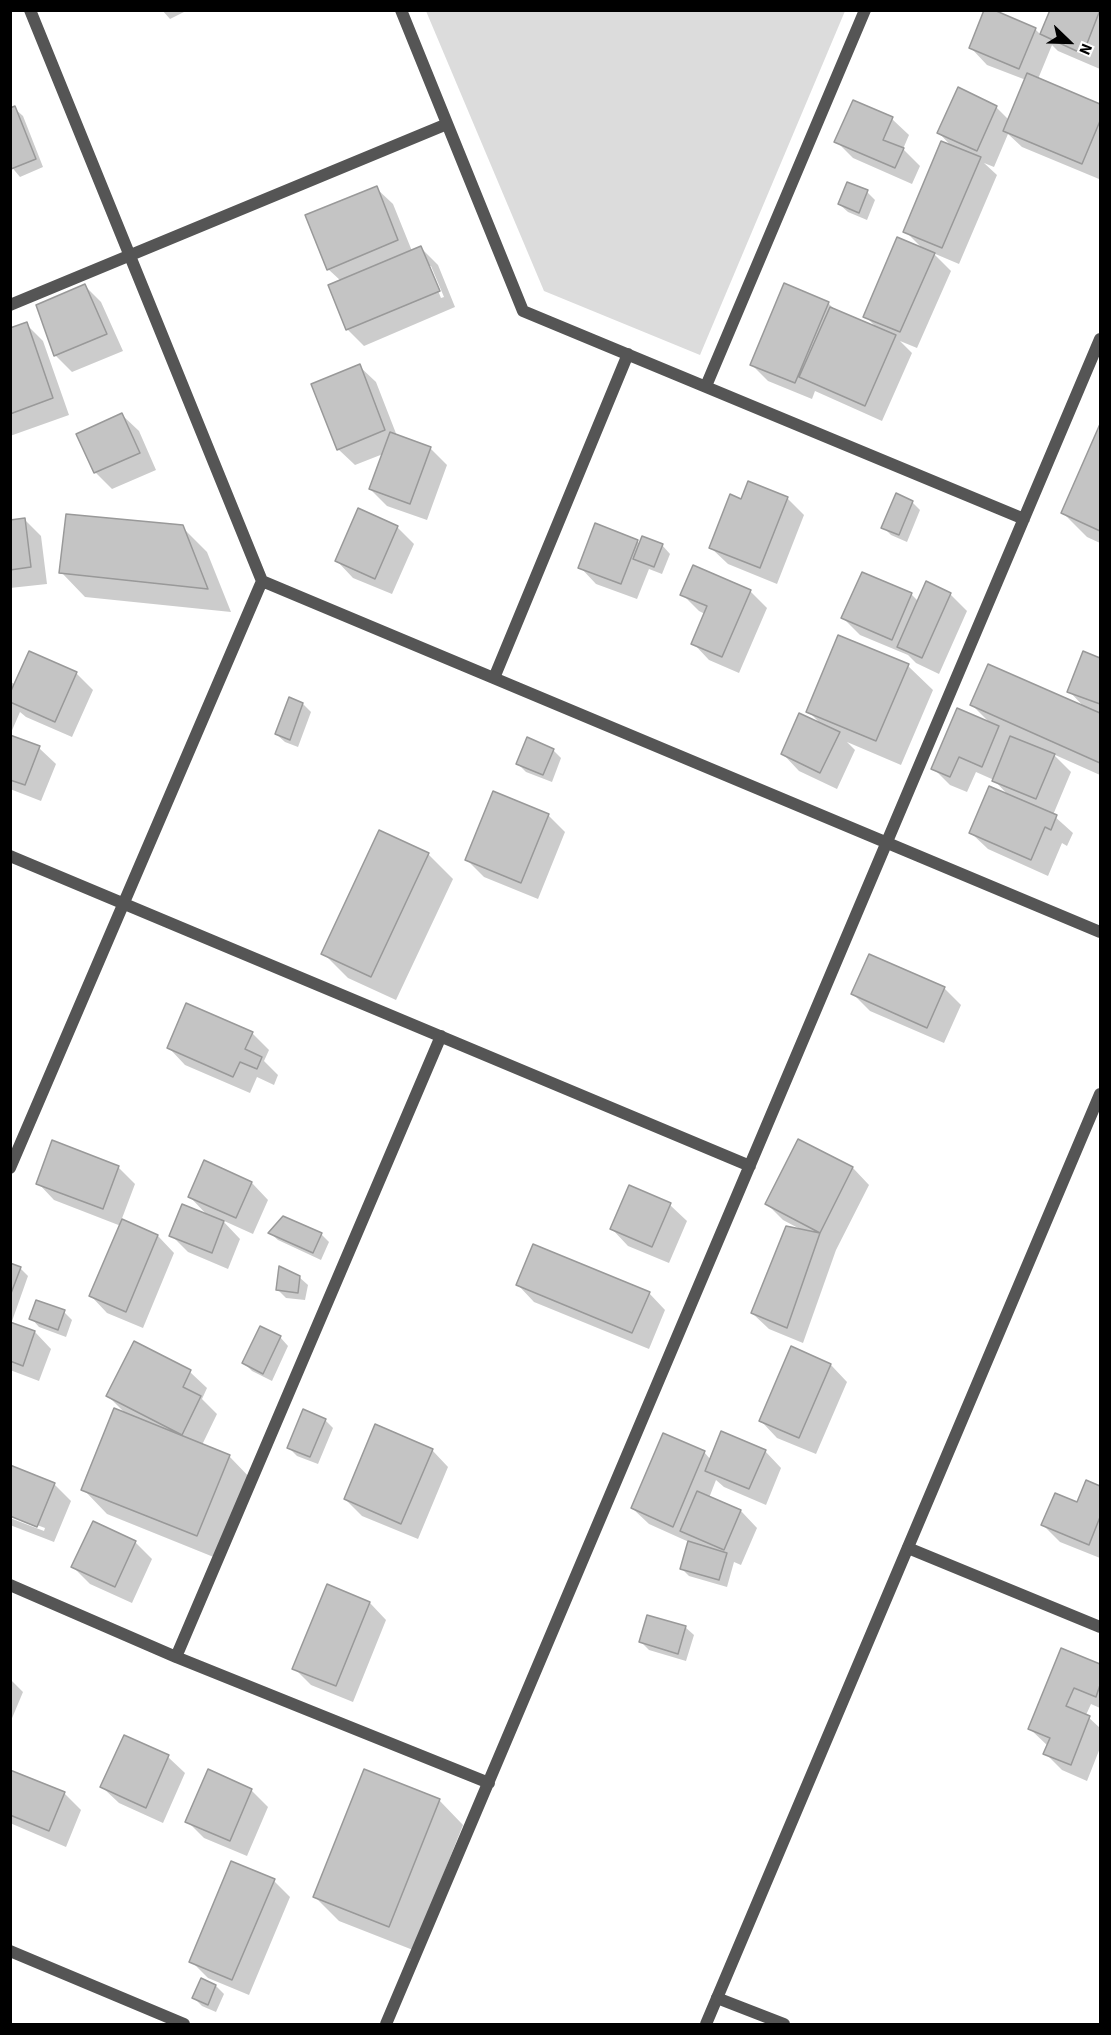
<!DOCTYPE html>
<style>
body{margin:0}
#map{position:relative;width:1111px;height:2035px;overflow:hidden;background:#fff;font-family:"Source Sans 3",sans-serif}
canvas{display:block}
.frame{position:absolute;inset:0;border:12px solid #000;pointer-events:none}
.north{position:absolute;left:1039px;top:12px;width:60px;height:60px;-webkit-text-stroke:4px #fff;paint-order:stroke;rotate:113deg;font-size:16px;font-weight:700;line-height:24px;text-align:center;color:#000}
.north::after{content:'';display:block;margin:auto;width:21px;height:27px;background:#000;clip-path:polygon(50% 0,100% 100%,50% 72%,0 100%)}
</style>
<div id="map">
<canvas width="1111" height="2035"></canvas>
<div class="frame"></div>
<div class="north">N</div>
</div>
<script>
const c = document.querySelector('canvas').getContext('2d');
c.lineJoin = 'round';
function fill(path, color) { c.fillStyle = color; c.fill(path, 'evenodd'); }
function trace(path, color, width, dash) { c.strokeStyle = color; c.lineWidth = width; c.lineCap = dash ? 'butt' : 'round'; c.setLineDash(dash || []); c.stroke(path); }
fill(new Path2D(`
 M 426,11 L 845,11 L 700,355 L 544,291 Z`), '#dcdcdc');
fill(new Path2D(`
 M 162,10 L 188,10 L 170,19 Z
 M 1052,10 L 1100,10 L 1100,69 L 1058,51 L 1052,45 L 1038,79 L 1100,105 L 1099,179 L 1022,147 L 1008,134 L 994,167 L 984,163 L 997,175 L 959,264 L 933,253 L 951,271 L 917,348 L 900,341 L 912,353 L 882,421 L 815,391 L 812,399 L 768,381 L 751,364 L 828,303 L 836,311 L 877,328 L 865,316 L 923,249 L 905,231 L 953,148 L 939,133 L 996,107 L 1009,120 L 1026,80 L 987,65 L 971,48 L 1035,29 L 1041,35 Z
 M 14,108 L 23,116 L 43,167 L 20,177 L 10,165 L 10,110 Z
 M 892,119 L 909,135 L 903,149 L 920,166 L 912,184 L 853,158 L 836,141 Z
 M 376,188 L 393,204 L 412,251 L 421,248 L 438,265 L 455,307 L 364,346 L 347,329 L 341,281 L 328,269 ZM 428,266 L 431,266 L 444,297 L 441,298 Z
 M 867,192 L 875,200 L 867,220 L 848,212 L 839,204 Z
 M 85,286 L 101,302 L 123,351 L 72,372 L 55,355 Z
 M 26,324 L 43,341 L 69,415 L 10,436 L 10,330 Z
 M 359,366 L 376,382 L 397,436 L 430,448 L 447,465 L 427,520 L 387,506 L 370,489 L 383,454 L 355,465 L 338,449 Z
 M 122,415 L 139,431 L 156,470 L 112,489 L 95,472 Z
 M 1100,427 L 1100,543 L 1087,537 L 1063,513 Z
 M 787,498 L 804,515 L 777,584 L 728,564 L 711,548 L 742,501 Z
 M 912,502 L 920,510 L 907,542 L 891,535 L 883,527 Z
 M 25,520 L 41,536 L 47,584 L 10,588 L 10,521 Z
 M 182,527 L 207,552 L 231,612 L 85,597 L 61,572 Z
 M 397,527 L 414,544 L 392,594 L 353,578 L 337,561 Z
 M 637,541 L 640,544 L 662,545 L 670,554 L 662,574 L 649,569 L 637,599 L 596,584 L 580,567 Z
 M 750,591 L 767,608 L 739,673 L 709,660 L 693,643 L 705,614 L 699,611 L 682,594 Z
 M 911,594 L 919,602 L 950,594 L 967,611 L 939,674 L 916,663 L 908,655 L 860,635 L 843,618 Z
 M 1084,653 L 1100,659 L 1100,775 L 1053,754 L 1071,772 L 1053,815 L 1073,833 L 1067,846 L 1062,843 L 1048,876 L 988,849 L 971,833 L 1009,796 L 994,780 L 976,772 L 967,792 L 950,785 L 933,768 L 990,723 L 972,705 L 1086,709 L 1069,691 Z
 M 908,666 L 933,690 L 901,765 L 847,742 L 855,750 L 837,789 L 799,771 L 783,754 L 822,725 L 808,711 Z
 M 76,673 L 93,690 L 72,737 L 26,717 L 20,712 L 10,735 L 10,681 L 15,685 Z
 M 290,699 L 303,704 L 311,712 L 298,747 L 285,742 L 276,734 Z
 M 10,737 L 39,748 L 56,764 L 41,801 L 10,789 Z
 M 553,750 L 561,758 L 552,782 L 526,772 L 518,764 Z
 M 548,815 L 565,832 L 538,899 L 484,877 L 467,860 Z
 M 428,854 L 453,879 L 396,1000 L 348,978 L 323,953 Z
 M 944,988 L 961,1005 L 944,1043 L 870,1011 L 853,994 Z
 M 252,1033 L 269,1050 L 264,1061 L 278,1075 L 274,1085 L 257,1077 L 250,1093 L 185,1065 L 169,1048 Z
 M 799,1141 L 853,1168 L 869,1185 L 836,1250 L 803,1343 L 769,1329 L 752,1313 L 800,1229 L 783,1220 L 767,1204 Z
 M 205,1162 L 252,1183 L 268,1200 L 253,1234 L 222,1220 L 240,1239 L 228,1269 L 188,1252 L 171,1235 L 209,1217 L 190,1197 Z
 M 118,1167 L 135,1184 L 121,1221 L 158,1236 L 174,1253 L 143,1328 L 107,1313 L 91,1296 L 121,1226 L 54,1200 L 38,1183 Z
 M 670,1205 L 687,1221 L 669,1263 L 628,1246 L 612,1229 Z
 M 270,1233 L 321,1234 L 329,1242 L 321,1260 L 278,1240 Z
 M 10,1265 L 20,1268 L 28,1276 L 11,1324 L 35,1332 L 51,1349 L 39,1381 L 10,1370 Z
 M 299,1277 L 308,1285 L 305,1300 L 286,1298 L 278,1290 Z
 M 518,1285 L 649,1293 L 665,1310 L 649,1349 L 534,1302 Z
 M 64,1312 L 72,1320 L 66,1337 L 39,1327 L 31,1318 Z
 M 280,1337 L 288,1346 L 272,1381 L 252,1371 L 244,1363 Z
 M 135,1343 L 190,1372 L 207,1388 L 202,1399 L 217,1414 L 202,1445 L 229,1456 L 253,1481 L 221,1560 L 107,1514 L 83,1489 L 128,1416 L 108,1396 Z
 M 792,1348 L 831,1365 L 847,1382 L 816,1454 L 777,1438 L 761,1421 Z
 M 325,1420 L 333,1428 L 318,1464 L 297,1456 L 289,1448 Z
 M 432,1450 L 448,1467 L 418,1539 L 362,1516 L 345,1499 Z
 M 765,1451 L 781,1468 L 766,1505 L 724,1487 L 716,1480 L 709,1498 L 741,1511 L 757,1528 L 741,1565 L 734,1562 L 727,1587 L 689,1576 L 681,1568 L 689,1542 L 649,1524 L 632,1508 L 704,1452 L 711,1460 Z
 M 1087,1482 L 1100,1488 L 1100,1558 L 1060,1542 L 1043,1525 L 1078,1504 Z
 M 54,1484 L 71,1501 L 54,1542 L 10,1525 L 10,1518 L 44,1531 L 45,1528 L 10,1515 Z
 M 135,1542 L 152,1559 L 132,1603 L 90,1584 L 73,1567 Z
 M 370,1603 L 386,1620 L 353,1702 L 311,1685 L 294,1668 Z
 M 685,1627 L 694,1635 L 686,1661 L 649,1650 L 641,1642 Z
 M 1062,1650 L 1100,1666 L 1100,1708 L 1091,1704 L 1086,1715 L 1100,1728 L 1100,1748 L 1087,1781 L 1062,1770 L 1045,1753 L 1048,1746 L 1030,1729 Z
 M 10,1679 L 23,1692 L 10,1723 Z
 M 168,1757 L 185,1773 L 163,1823 L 119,1803 L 102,1787 Z
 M 10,1771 L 65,1794 L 81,1810 L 66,1847 L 10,1823 Z
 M 251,1790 L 268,1807 L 247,1856 L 204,1838 L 187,1821 Z
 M 439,1800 L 463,1825 L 413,1950 L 339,1921 L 315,1897 Z
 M 274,1881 L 290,1897 L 249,1995 L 208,1978 L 191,1961 Z
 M 216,1986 L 224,1994 L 216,2012 L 202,2006 L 194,1998 Z`), '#0003');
const building = new Path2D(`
 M 984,10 L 994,10 L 1036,28 L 1019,69 L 969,48 Z
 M 1050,10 L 1100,10 L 1083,54 L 1040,34 Z
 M 1027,73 L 1100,104 L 1100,121 L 1082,164 L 1003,131 Z
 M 958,87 L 997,106 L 977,151 L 937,133 Z
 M 853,100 L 893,117 L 883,140 L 904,148 L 895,168 L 834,142 Z
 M 15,106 L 36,159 L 11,169 L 10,108 Z
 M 941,141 L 981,157 L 942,248 L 903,232 Z
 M 847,182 L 868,190 L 859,213 L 838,204 Z
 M 377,186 L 398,240 L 327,270 L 305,215 Z
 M 897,237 L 935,253 L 900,332 L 863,317 Z
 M 421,246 L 440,291 L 346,330 L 328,285 Z
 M 784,283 L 829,302 L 795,383 L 750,365 Z
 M 85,284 L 107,334 L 54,356 L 36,305 Z
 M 830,307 L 896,335 L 865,406 L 799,377 Z
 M 27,322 L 53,398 L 10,414 L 10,328 Z
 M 360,364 L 385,430 L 337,450 L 311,384 Z
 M 122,413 L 140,453 L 94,473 L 76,434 Z
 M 1100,424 L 1100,531 L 1061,513 Z
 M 390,432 L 431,447 L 410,504 L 369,489 Z
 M 748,481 L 788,497 L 760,568 L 709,548 L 730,494 L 741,499 Z
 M 896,493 L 913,501 L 899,535 L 881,528 Z
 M 358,508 L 398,526 L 375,579 L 335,561 Z
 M 66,514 L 183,525 L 208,589 L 59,573 Z
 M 25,518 L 31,567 L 10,570 L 10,520 Z
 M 595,523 L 638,540 L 621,584 L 578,568 Z
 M 642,536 L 663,544 L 654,567 L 633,559 Z
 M 693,565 L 751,590 L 722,657 L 691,644 L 707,606 L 680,595 Z
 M 862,572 L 912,593 L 892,640 L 841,618 Z
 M 926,581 L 951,593 L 922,658 L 897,647 Z
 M 838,635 L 909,664 L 876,741 L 806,712 Z
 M 29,651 L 77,672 L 55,722 L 10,702 L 10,693 Z
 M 1083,651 L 1100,658 L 1100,704 L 1067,692 Z
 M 988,664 L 1100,713 L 1100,763 L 970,705 Z
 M 289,697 L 303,703 L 290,740 L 275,734 Z
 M 957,708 L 999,726 L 982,767 L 959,757 L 950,777 L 931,769 Z
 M 799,713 L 840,732 L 820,773 L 781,754 Z
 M 10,735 L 40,746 L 25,785 L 10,780 Z
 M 1010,736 L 1055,754 L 1036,799 L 992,781 Z
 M 527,737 L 554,749 L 543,775 L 516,764 Z
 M 989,786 L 1057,815 L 1051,830 L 1045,827 L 1031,860 L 969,833 Z
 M 493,791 L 549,814 L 521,883 L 465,860 Z
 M 379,830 L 429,853 L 371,977 L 321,954 Z
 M 869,954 L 945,987 L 927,1028 L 851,994 Z
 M 186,1003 L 253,1032 L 245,1049 L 262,1057 L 257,1069 L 240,1062 L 233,1077 L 167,1048 Z
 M 798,1139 L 853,1167 L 820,1233 L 765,1204 Z
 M 52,1140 L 119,1166 L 103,1209 L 36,1184 Z
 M 204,1160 L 252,1182 L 236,1218 L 188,1197 Z
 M 629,1185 L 671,1203 L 652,1247 L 610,1229 Z
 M 182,1204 L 224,1221 L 212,1253 L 169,1236 Z
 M 283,1216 L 322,1233 L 313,1253 L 268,1233 Z
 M 122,1219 L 158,1235 L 126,1312 L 89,1296 Z
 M 786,1226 L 820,1233 L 787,1328 L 751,1313 Z
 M 533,1244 L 650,1292 L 632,1333 L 516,1285 Z
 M 10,1263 L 21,1267 L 10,1296 Z
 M 279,1266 L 300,1276 L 298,1293 L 276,1290 Z
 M 36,1300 L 65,1310 L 58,1330 L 29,1319 Z
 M 10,1322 L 35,1331 L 23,1366 L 10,1361 Z
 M 260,1326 L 281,1336 L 263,1374 L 242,1363 Z
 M 134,1341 L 191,1370 L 183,1387 L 201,1396 L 182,1435 L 106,1396 Z
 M 791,1346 L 831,1364 L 799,1438 L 759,1421 Z
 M 114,1408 L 230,1455 L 197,1536 L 81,1490 Z
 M 303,1409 L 326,1419 L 310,1457 L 287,1448 Z
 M 375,1424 L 433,1449 L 401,1524 L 344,1499 Z
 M 721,1431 L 766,1450 L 749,1489 L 705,1471 Z
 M 663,1433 L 705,1451 L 673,1527 L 631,1508 Z
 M 10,1465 L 55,1483 L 37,1527 L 10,1516 Z
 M 1086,1480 L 1100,1486 L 1100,1517 L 1089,1545 L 1041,1525 L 1055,1493 L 1077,1502 Z
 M 697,1491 L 741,1510 L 724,1550 L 680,1531 Z
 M 93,1521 L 136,1541 L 115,1587 L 71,1567 Z
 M 688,1541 L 727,1553 L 719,1580 L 680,1569 Z
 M 327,1584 L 370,1602 L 336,1686 L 292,1669 Z
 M 647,1615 L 686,1626 L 678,1654 L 639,1642 Z
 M 1061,1648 L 1100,1664 L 1100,1685 L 1096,1697 L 1074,1688 L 1066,1706 L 1090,1716 L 1071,1765 L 1043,1754 L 1050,1738 L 1028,1729 Z
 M 124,1735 L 169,1755 L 146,1808 L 100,1787 Z
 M 208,1769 L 252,1789 L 230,1841 L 185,1822 Z
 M 364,1769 L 440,1799 L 389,1927 L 313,1897 Z
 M 10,1770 L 65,1792 L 49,1831 L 10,1815 Z
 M 231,1861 L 275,1879 L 232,1980 L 189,1962 Z
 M 201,1978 L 216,1985 L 208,2005 L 192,1998 Z`);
fill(building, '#c4c4c4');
trace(building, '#999', 1.5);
trace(new Path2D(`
 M 30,10 L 262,581 L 1100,932
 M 401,10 L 523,311 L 1024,519
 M 10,305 L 447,124
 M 706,386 L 865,10
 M 494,678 L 628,354
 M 10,856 L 750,1166
 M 10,1168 L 262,581
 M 908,1548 L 1100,1627
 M 10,1585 L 176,1657 L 489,1783
 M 176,1657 L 441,1036
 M 10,1951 L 184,2024
 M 717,1998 L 784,2024
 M 386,2024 L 1100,339`), '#555', 12);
trace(new Path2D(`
 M 706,2024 L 1100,1094`), '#555', 12);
</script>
